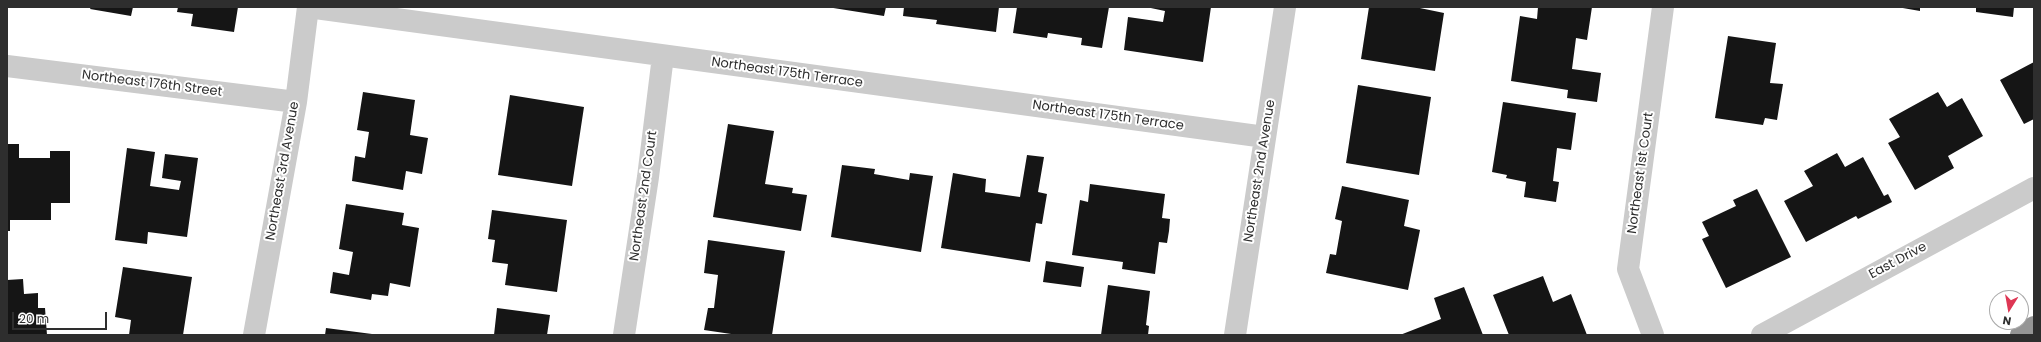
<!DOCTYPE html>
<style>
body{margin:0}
#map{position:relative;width:2041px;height:342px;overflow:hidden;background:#fff;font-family:Poppins,sans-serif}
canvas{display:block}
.frame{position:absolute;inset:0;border:8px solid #2e2e2e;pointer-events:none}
.north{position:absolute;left:1989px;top:290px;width:40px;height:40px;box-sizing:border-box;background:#fff;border:1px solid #ababab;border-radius:50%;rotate:191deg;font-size:11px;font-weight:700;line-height:16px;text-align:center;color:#2e2e2e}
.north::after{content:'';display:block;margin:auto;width:14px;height:18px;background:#de3754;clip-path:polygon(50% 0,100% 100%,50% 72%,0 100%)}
.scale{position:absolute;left:12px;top:312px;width:95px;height:18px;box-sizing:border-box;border:2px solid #2e2e2e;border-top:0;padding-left:5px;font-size:12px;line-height:14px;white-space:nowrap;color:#2e2e2e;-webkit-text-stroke:3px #fff;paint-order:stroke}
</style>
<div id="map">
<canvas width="2041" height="342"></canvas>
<div class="frame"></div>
<div class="north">N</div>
<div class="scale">20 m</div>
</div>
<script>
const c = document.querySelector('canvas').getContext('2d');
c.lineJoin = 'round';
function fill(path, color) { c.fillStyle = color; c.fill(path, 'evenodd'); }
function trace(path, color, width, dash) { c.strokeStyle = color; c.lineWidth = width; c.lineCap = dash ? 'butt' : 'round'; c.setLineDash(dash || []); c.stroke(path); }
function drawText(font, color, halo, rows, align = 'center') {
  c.font = font + ' Poppins,sans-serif'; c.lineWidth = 4; c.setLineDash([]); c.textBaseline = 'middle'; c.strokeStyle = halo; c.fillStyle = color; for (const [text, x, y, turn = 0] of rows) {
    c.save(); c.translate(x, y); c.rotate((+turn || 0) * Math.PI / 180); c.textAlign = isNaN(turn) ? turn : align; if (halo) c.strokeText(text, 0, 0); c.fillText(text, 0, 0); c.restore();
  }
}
fill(new Path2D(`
 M 91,7 L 133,7 L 131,16 L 90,9 Z
 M 178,7 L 238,7 L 234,32 L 191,26 L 193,14 L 177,12 Z
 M 827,7 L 886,7 L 884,16 Z
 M 904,7 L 999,7 L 996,32 L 936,24 L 937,20 L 903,16 Z
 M 1017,7 L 1109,7 L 1102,48 L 1081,45 L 1082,38 L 1048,33 L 1047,38 L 1013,33 Z
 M 1146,7 L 1211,7 L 1203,62 L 1124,50 L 1128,17 L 1163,22 L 1165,11 Z
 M 1369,7 L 1415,7 L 1444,13 L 1435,71 L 1361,59 Z
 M 1538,7 L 1592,7 L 1587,40 L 1576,38 L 1572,69 L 1601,73 L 1597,102 L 1567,98 L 1568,90 L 1511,81 L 1520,16 L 1537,19 Z
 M 1897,7 L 1920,7 L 1920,11 Z
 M 1976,7 L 2014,7 L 2013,17 L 1976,12 Z
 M 1728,36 L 1776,43 L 1770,83 L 1783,84 L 1777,120 L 1765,118 L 1763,125 L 1715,118 Z
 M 2034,62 L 2034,119 L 2024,124 L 2000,80 Z
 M 1358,85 L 1431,97 L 1419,175 L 1346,163 Z
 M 363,92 L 415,100 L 410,135 L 428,138 L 422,174 L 406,171 L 403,190 L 352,181 L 355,156 L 365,158 L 369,132 L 357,130 Z
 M 1938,92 L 1947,107 L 1962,98 L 1983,136 L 1948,156 L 1954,168 L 1915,190 L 1888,143 L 1900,137 L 1889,119 Z
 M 510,95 L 584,107 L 572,186 L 498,175 Z
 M 1503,102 L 1576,113 L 1571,150 L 1557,148 L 1553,181 L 1559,182 L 1556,202 L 1524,197 L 1526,182 L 1506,178 L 1507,175 L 1492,172 Z
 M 728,124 L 774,131 L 765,184 L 793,188 L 792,193 L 807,195 L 801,231 L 713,217 Z
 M 7,144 L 19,144 L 19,158 L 50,158 L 50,151 L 70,151 L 70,203 L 51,203 L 51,220 L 10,220 L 10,231 L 7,231 Z
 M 127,148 L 155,152 L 150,186 L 179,190 L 181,181 L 162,178 L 165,154 L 198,158 L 187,237 L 148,232 L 147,244 L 115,240 Z
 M 1837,153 L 1845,167 L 1863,157 L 1884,196 L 1888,194 L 1892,202 L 1858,219 L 1856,216 L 1806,242 L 1784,201 L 1813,186 L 1804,171 Z
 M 1027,155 L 1044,157 L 1038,192 L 1047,194 L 1042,224 L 1036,223 L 1030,262 L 941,248 L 953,173 L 986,179 L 985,192 L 1020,197 Z
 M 842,165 L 875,169 L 874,174 L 909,180 L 910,173 L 933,176 L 921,252 L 831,237 Z
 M 1090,184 L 1165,194 L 1162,218 L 1170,219 L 1169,231 L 1167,243 L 1159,242 L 1155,274 L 1122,269 L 1123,262 L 1072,255 L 1080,200 L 1088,202 Z
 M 1342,186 L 1409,200 L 1404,226 L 1420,230 L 1408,290 L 1326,273 L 1330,254 L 1336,255 L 1342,221 L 1335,219 Z
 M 1757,189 L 1791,257 L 1726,288 L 1702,239 L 1709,236 L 1702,222 L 1736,206 L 1733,200 Z
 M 346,204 L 404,213 L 402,225 L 419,228 L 410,287 L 390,283 L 388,296 L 372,294 L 371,300 L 330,293 L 333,272 L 349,275 L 353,252 L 339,249 Z
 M 492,210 L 567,220 L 557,292 L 505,285 L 508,264 L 492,262 L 495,240 L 488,239 Z
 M 708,240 L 785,251 L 772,335 L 738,335 L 704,330 L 708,308 L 714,308 L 718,275 L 704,273 Z
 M 1046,261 L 1084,267 L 1081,287 L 1043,282 Z
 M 123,267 L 192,277 L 183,335 L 129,335 L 131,320 L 115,317 Z
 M 1543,276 L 1553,302 L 1571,294 L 1587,335 L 1509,335 L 1493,295 Z
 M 23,279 L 24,294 L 38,293 L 38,308 L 45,308 L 47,335 L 7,335 L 7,280 Z
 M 1108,285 L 1150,291 L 1146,325 L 1149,326 L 1148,335 L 1101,335 Z
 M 1464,287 L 1483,335 L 1400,335 L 1441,319 L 1434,298 Z
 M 497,308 L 550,315 L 547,335 L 494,335 Z
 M 326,328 L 372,334 L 372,335 L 325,335 Z`), '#151515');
trace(new Path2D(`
 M 308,7 L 1265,137
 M 7,66 L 296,102
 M 254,335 L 296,102 L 308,7
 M 624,335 L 648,177 L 663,56
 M 1235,335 L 1285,7
 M 1653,335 L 1628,269 L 1663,7
 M 1762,335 L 2034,188`), '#cbcbcb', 22);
trace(new Path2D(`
 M 2021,335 L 2034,327`), '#959595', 22);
drawText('13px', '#2e2e2e', '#fff', [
 ["Northeast 175th Terrace",787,73,8],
 ["Northeast 176th Street",152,84,7],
 ["Northeast 175th Terrace",1108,116,8],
 ["Northeast 3rd Avenue",283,171,-80],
 ["Northeast 2nd Avenue",1260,171,-81],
 ["Northeast 1st Court",1641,173,-82],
 ["Northeast 2nd Court",644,196,-82],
 ["East Drive",1898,261,-28]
]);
</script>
